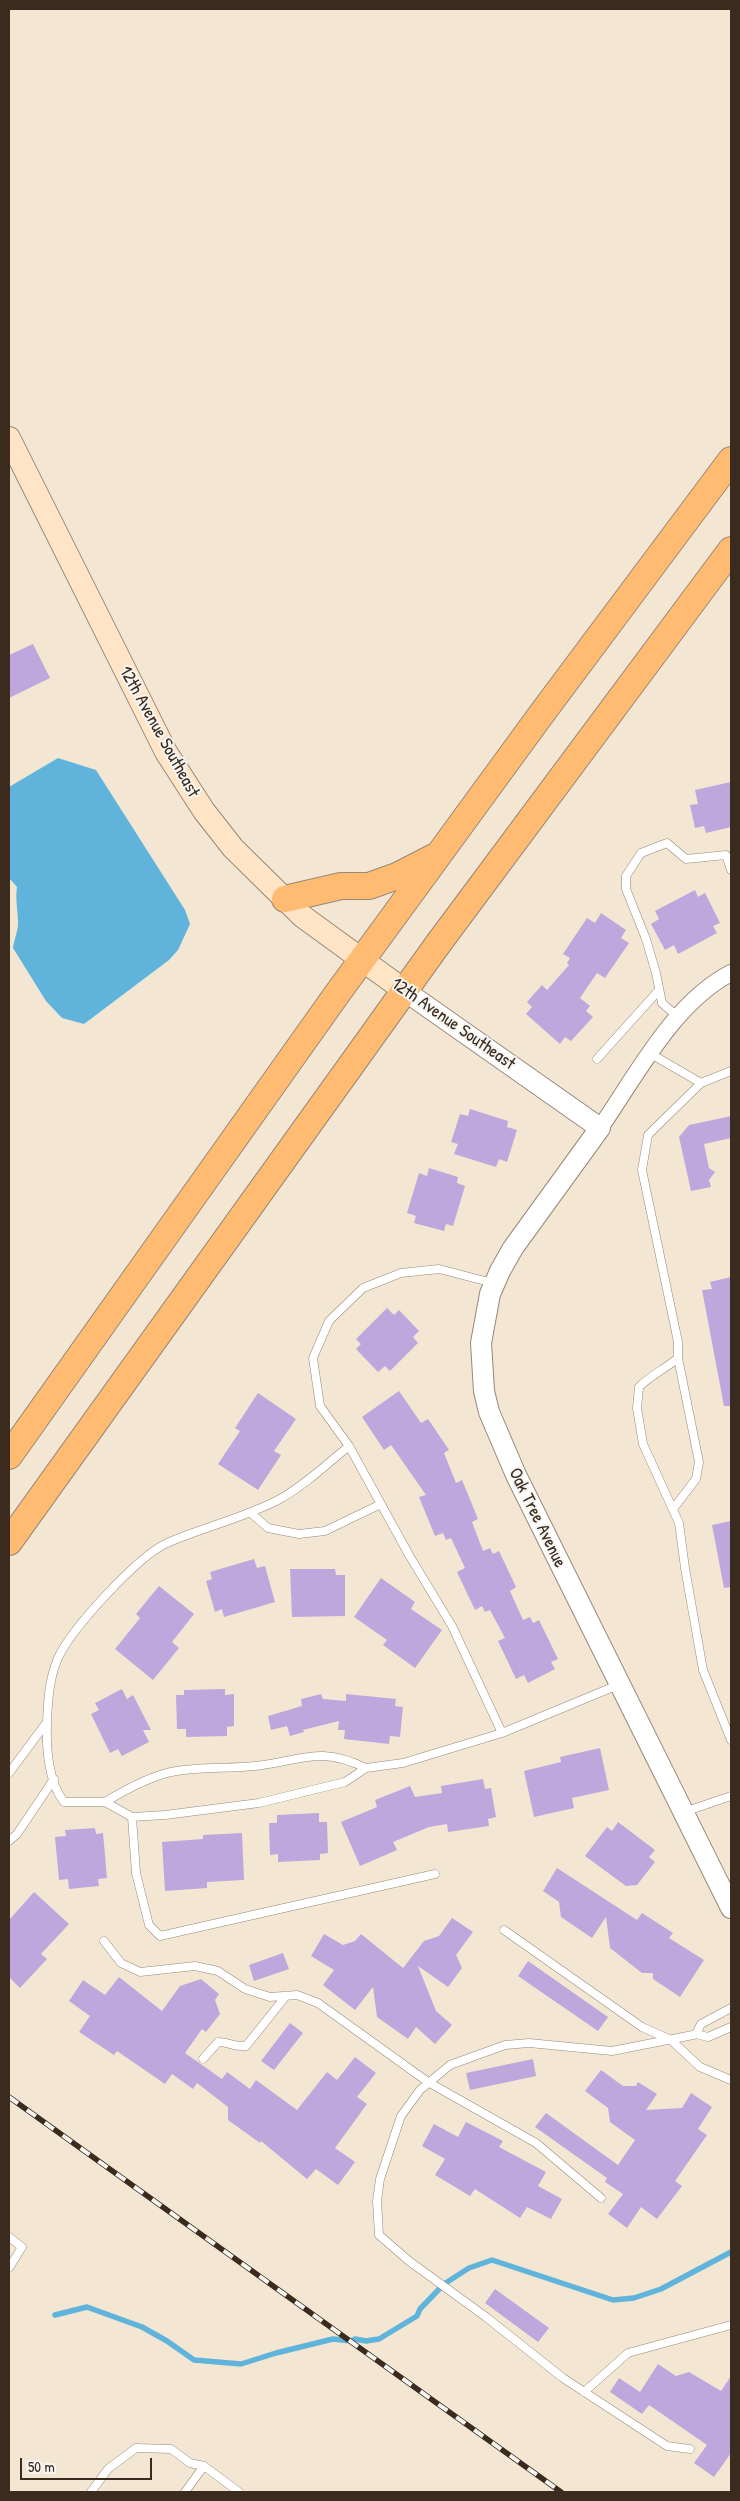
<!DOCTYPE html>
<style>
body{margin:0}
#map{position:relative;width:740px;height:2501px;overflow:hidden;background:#f3e7d3;font-family:"Patrick Hand",sans-serif}
canvas{display:block}
.frame{position:absolute;inset:0;border:10px solid #3b2a1e;pointer-events:none}
.scale{position:absolute;left:20px;top:2458px;width:132px;height:22px;box-sizing:border-box;border:2px solid #3b2a1e;border-top:0;padding-left:6px;font-size:15px;line-height:18px;white-space:nowrap;color:#3b2a1e;-webkit-text-stroke:4px #f6f6f2;paint-order:stroke}
</style>
<div id="map">
<canvas width="740" height="2501"></canvas>
<div class="frame"></div>
<div class="scale">50 m</div>
</div>
<script>
const c = document.querySelector('canvas').getContext('2d');
c.lineJoin = 'round';
function fill(path, color) { c.fillStyle = color; c.fill(path, 'evenodd'); }
function trace(path, color, width, dash) { c.strokeStyle = color; c.lineWidth = width; c.lineCap = dash ? 'butt' : 'round'; c.setLineDash(dash || []); c.stroke(path); }
function drawText(font, color, halo, rows, align = 'center') {
  c.font = font + ' "Patrick Hand",sans-serif'; c.lineWidth = 4; c.setLineDash([]); c.textBaseline = 'middle'; c.strokeStyle = halo; c.fillStyle = color; for (const [text, x, y, turn = 0] of rows) {
    c.save(); c.translate(x, y); c.rotate((+turn || 0) * Math.PI / 180); c.textAlign = isNaN(turn) ? turn : align; if (halo) c.strokeText(text, 0, 0); c.fillText(text, 0, 0); c.restore();
  }
}
fill(new Path2D(`
 M 58,758 L 96,770 L 185,910 L 190,924 L 178,950 L 169,960 L 84,1024 L 62,1018 L 46,1001 L 13,948 C 14,940 18,931 18,923 C 18,912 15,899 17,887 L 9,878 L 9,787 Z`), '#60b4dc');
trace(new Path2D(`
 M 55,2315 L 87,2307 L 142,2327 L 167,2341 L 194,2360 L 241,2364 L 276,2353 L 333,2339 L 351,2341 L 355,2339 L 366,2341 L 379,2339 L 417,2316 L 420,2309 L 444,2284 L 469,2268 L 492,2260 L 613,2300 L 634,2298 L 661,2289 L 731,2252`), '#60b4dc', 5.5);
fill(new Path2D(`
 M 33,644 L 50,678 L 9,698 L 9,655 Z
 M 731,782 L 731,827 L 706,833 L 704,826 L 695,828 L 690,805 L 698,804 L 695,790 Z
 M 695,890 L 698,897 L 705,893 L 720,923 L 713,926 L 717,933 L 678,954 L 674,945 L 665,950 L 651,924 L 659,919 L 655,911 Z
 M 601,913 L 626,930 L 621,938 L 629,943 L 605,978 L 597,973 L 580,998 L 590,1006 L 586,1011 L 593,1017 L 571,1041 L 565,1037 L 560,1044 L 526,1014 L 532,1007 L 527,1002 L 542,985 L 547,990 L 569,965 L 567,963 L 570,958 L 563,954 L 587,918 L 595,923 Z
 M 470,1109 L 508,1121 L 507,1127 L 517,1130 L 507,1162 L 499,1159 L 496,1167 L 454,1154 L 458,1144 L 451,1142 L 460,1114 L 468,1116 Z
 M 731,1116 L 731,1138 L 704,1144 L 709,1168 L 715,1172 L 709,1180 L 711,1187 L 691,1191 L 679,1137 L 689,1125 Z
 M 429,1168 L 458,1177 L 457,1183 L 465,1186 L 453,1226 L 446,1224 L 444,1231 L 414,1223 L 416,1216 L 407,1213 L 419,1173 L 427,1176 Z
 M 731,1277 L 731,1406 L 724,1406 L 702,1290 L 712,1289 L 710,1282 Z
 M 387,1308 L 394,1315 L 399,1310 L 419,1331 L 413,1337 L 418,1343 L 390,1371 L 385,1366 L 378,1372 L 356,1349 L 361,1344 L 356,1339 Z
 M 399,1391 L 421,1423 L 428,1419 L 449,1450 L 444,1453 L 456,1483 L 462,1480 L 478,1519 L 472,1522 L 483,1551 L 490,1548 L 493,1554 L 499,1551 L 516,1587 L 510,1591 L 523,1620 L 530,1617 L 533,1623 L 539,1620 L 558,1659 L 551,1662 L 555,1669 L 528,1683 L 524,1675 L 516,1679 L 498,1641 L 505,1638 L 490,1610 L 485,1612 L 482,1606 L 475,1610 L 457,1572 L 465,1568 L 451,1538 L 446,1540 L 443,1533 L 435,1536 L 419,1497 L 426,1495 L 391,1445 L 384,1450 L 362,1417 Z
 M 258,1393 L 296,1419 L 274,1451 L 281,1455 L 258,1490 L 218,1464 L 240,1431 L 235,1428 Z
 M 731,1521 L 731,1587 L 724,1588 L 712,1525 Z
 M 254,1559 L 257,1568 L 265,1566 L 275,1602 L 224,1617 L 222,1609 L 215,1612 L 206,1581 L 212,1579 L 210,1572 Z
 M 290,1569 L 335,1569 L 336,1575 L 345,1575 L 345,1616 L 292,1617 Z
 M 381,1578 L 415,1602 L 411,1609 L 442,1630 L 415,1668 L 383,1645 L 387,1640 L 354,1617 Z
 M 159,1586 L 194,1614 L 172,1642 L 179,1648 L 153,1680 L 115,1649 L 140,1618 L 136,1614 Z
 M 122,1689 L 127,1699 L 133,1695 L 151,1730 L 143,1730 L 149,1742 L 122,1756 L 118,1749 L 110,1753 L 91,1714 L 99,1710 L 95,1703 Z
 M 225,1689 L 225,1695 L 234,1694 L 234,1726 L 227,1727 L 227,1736 L 186,1737 L 186,1729 L 177,1729 L 176,1695 L 184,1695 L 184,1690 Z
 M 321,1694 L 323,1699 L 346,1701 L 346,1694 L 396,1699 L 395,1706 L 403,1707 L 400,1737 L 390,1736 L 389,1744 L 344,1739 L 345,1730 L 338,1730 L 339,1721 L 303,1730 L 304,1732 L 290,1736 L 287,1726 L 271,1730 L 268,1716 L 302,1706 L 301,1699 Z
 M 600,1748 L 609,1790 L 572,1798 L 574,1808 L 534,1817 L 524,1771 L 561,1762 L 560,1757 Z
 M 483,1779 L 485,1789 L 491,1788 L 496,1817 L 488,1819 L 489,1826 L 448,1832 L 447,1824 L 429,1827 L 393,1842 L 397,1850 L 360,1866 L 341,1822 L 377,1807 L 375,1800 L 410,1786 L 415,1797 L 442,1793 L 441,1786 Z
 M 319,1813 L 319,1822 L 327,1822 L 328,1853 L 320,1854 L 320,1860 L 278,1862 L 278,1854 L 270,1855 L 269,1823 L 277,1823 L 277,1815 Z
 M 618,1822 L 655,1850 L 649,1857 L 655,1862 L 637,1885 L 626,1886 L 585,1856 L 607,1827 L 612,1831 Z
 M 95,1828 L 96,1834 L 103,1833 L 107,1878 L 98,1879 L 99,1886 L 69,1889 L 68,1879 L 59,1880 L 55,1837 L 66,1836 L 65,1830 Z
 M 242,1833 L 244,1880 L 207,1882 L 207,1888 L 165,1891 L 162,1842 L 203,1839 L 203,1835 Z
 M 557,1868 L 637,1920 L 642,1913 L 673,1933 L 669,1938 L 704,1960 L 680,1997 L 653,1979 L 653,1973 L 642,1973 L 610,1948 L 606,1917 L 592,1938 L 561,1917 L 559,1902 L 543,1891 Z
 M 34,1892 L 69,1924 L 41,1954 L 47,1959 L 20,1988 L 9,1977 L 9,1920 Z
 M 452,1918 L 473,1932 L 456,1955 L 462,1968 L 448,1987 L 418,1966 L 436,2011 L 452,2025 L 435,2044 L 416,2027 L 408,2039 L 377,2017 L 373,1987 L 355,2010 L 323,1985 L 334,1970 L 311,1956 L 324,1934 L 343,1945 L 355,1941 L 361,1934 L 403,1968 L 424,1941 L 439,1936 Z
 M 283,1953 L 289,1969 L 254,1981 L 249,1965 Z
 M 528,1961 L 608,2017 L 598,2031 L 518,1976 Z
 M 119,1977 L 162,2011 L 180,1986 L 201,1979 L 219,1994 L 215,2000 L 220,2014 L 206,2032 L 202,2029 L 185,2053 L 222,2079 L 227,2072 L 250,2089 L 256,2080 L 297,2110 L 327,2072 L 337,2080 L 355,2057 L 376,2073 L 357,2097 L 367,2104 L 335,2148 L 355,2162 L 338,2185 L 316,2169 L 307,2179 L 261,2141 L 260,2143 L 228,2120 L 228,2107 L 197,2083 L 193,2089 L 172,2074 L 165,2084 L 117,2051 L 114,2055 L 79,2032 L 90,2016 L 69,2001 L 83,1980 L 105,1995 Z
 M 290,2023 L 303,2033 L 274,2070 L 261,2061 Z
 M 533,2059 L 536,2076 L 470,2090 L 466,2073 Z
 M 601,2070 L 623,2086 L 636,2086 L 638,2082 L 657,2094 L 646,2110 L 682,2108 L 691,2093 L 712,2107 L 698,2129 L 707,2135 L 675,2181 L 682,2186 L 657,2219 L 641,2207 L 627,2228 L 608,2214 L 623,2194 L 605,2182 L 607,2178 L 535,2127 L 546,2113 L 618,2165 L 635,2140 L 610,2122 L 608,2108 L 585,2091 Z
 M 466,2122 L 503,2141 L 499,2147 L 546,2172 L 538,2186 L 562,2199 L 551,2219 L 527,2207 L 520,2218 L 475,2189 L 470,2196 L 435,2175 L 445,2159 L 422,2146 L 434,2124 L 458,2137 Z
 M 495,2289 L 549,2328 L 538,2342 L 485,2303 Z
 M 658,2364 L 676,2376 L 689,2372 L 721,2391 L 731,2376 L 731,2453 L 714,2477 L 694,2463 L 707,2445 L 649,2405 L 642,2414 L 610,2392 L 619,2378 L 640,2392 Z`), '#bea7dd');
const service = new Path2D(`
 M 678,1017 L 662,1003 L 656,973 L 646,939 L 626,889 L 626,876 L 641,853 L 667,843 L 686,859 L 726,855 L 731,870
 M 651,1054 L 701,1083 L 731,1071
 M 597,1059 L 659,990
 M 701,1083 L 648,1135 L 642,1170 L 678,1342 L 678,1358 C 665,1369 651,1375 639,1387 L 637,1408 L 643,1444 L 679,1523 L 685,1568 L 703,1670 L 731,1740
 M 493,1283 L 439,1269 L 401,1273 L 363,1288 L 329,1321 L 313,1358 L 320,1406 L 349,1446 L 409,1555 L 452,1626 L 502,1733
 M 349,1446 C 327,1464 305,1485 280,1499 C 244,1518 204,1527 167,1543 C 137,1557 72,1628 58,1658 C 49,1679 48,1700 47,1722 C 46,1746 48,1782 64,1802 L 105,1802 L 132,1817 L 165,1815 L 259,1803 L 345,1782 L 366,1768 L 403,1763 L 502,1733 L 618,1685
 M 673,1509 L 696,1479 L 699,1462 L 678,1358
 M 251,1513 L 268,1528 L 299,1534 L 325,1531 L 381,1504
 M 9,1773 L 47,1722
 M 105,1802 C 125,1790 148,1777 171,1772 C 198,1766 228,1769 255,1766 C 302,1761 318,1745 366,1768
 M 684,1812 L 731,1796
 M 132,1817 L 136,1873 L 149,1925 L 160,1936 L 435,1874
 M 9,1841 L 17,1834 L 54,1779
 M 504,1930 L 642,2027 L 671,2040 L 700,2067 L 731,2080
 M 104,1941 L 121,1963 L 140,1972 L 195,1966 L 218,1971 L 245,1989 L 270,1997 L 297,1995 L 318,2003 L 428,2082 L 536,2143 L 601,2198
 M 731,2008 L 701,2024 L 696,2034 L 708,2037 L 731,2027
 M 203,2059 L 218,2042 C 228,2042 235,2047 246,2046 L 286,1996
 M 9,2237 L 22,2247 L 9,2268
 M 584,2392 L 628,2353 L 731,2325
 M 690,2449 L 667,2446 L 563,2378 L 486,2317 L 409,2261 L 379,2235 L 377,2201 L 380,2179 L 401,2116 L 420,2090 L 450,2065 L 505,2045 L 529,2043 L 612,2051 L 698,2034
 M 91,2492 L 108,2469 L 136,2448 L 171,2449 L 190,2463 L 204,2466 L 239,2492
 M 185,2492 L 204,2466`);
const minor = new Path2D(`
 M 600,1128 C 636,1076 674,1002 731,973`);
const tertiary = new Path2D(`
 M 405,991 L 600,1128 L 513,1248 L 500,1271 L 490,1294 L 481,1343 L 484,1391 L 489,1412 L 516,1475 L 731,1908`);
const secondary = new Path2D(`
 M 9,438 L 166,752 L 204,811 L 233,848 L 302,916 L 405,991`);
const trunk = new Path2D(`
 M 285,899 L 341,886 L 369,886 L 397,876 L 434,857
 M 9,1456 L 337,994 L 540,716 L 731,460
 M 9,1542 L 438,944 L 731,550`);
trace(service, '#978878', 9);
trace(minor, '#978878', 18);
trace(tertiary, '#978878', 22);
trace(secondary, '#978878', 24);
trace(trunk, '#978878', 28);
trace(service, '#fff', 8);
trace(minor, '#fff', 16);
trace(tertiary, '#fff', 20);
trace(secondary, '#ffe4c6', 22);
trace(trunk, '#ffbb71', 26);
const rail = new Path2D(`
 M 9,2097 L 561,2492`);
trace(rail, '#3b2a1e', 5.5);
trace(rail, '#f6f6f2', 4, [11]);
drawText('18px', '#3b2a1e', '#f6f6f2', [
 ["12th Avenue Southeast",159,732,61],
 ["12th Avenue Southeast",453,1024,35],
 ["Oak Tree Avenue",537,1518,64]
]);
</script>
